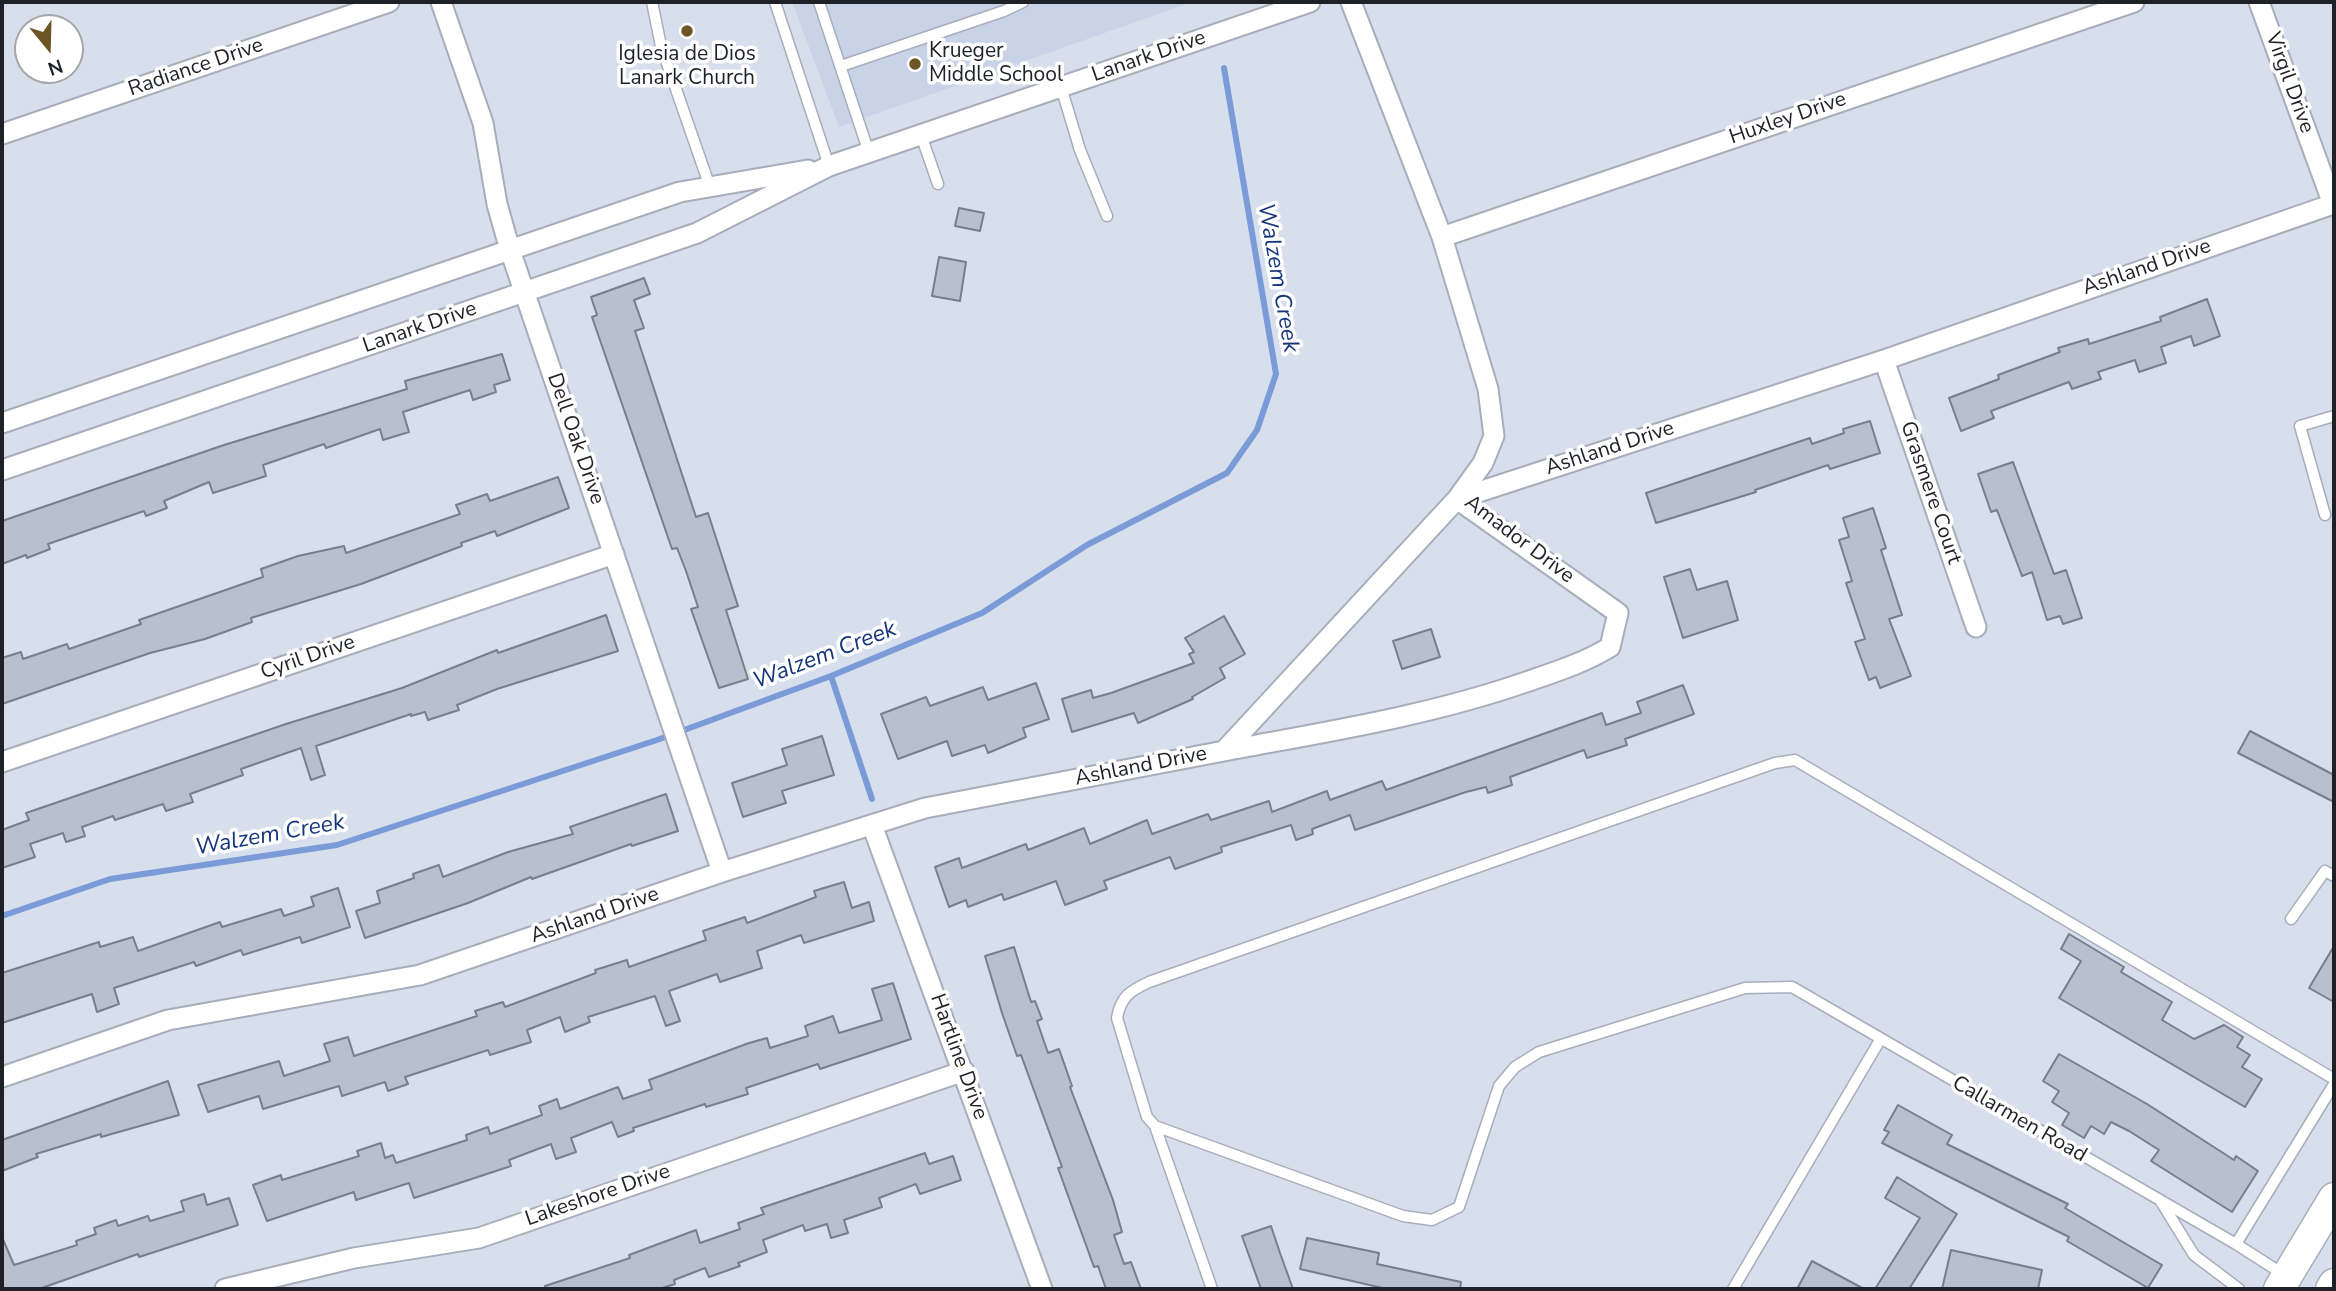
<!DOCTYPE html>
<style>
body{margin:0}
#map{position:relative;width:2336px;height:1291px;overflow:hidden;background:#d7dfed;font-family:"Nunito Sans",sans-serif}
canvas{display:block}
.frame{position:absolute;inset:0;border:4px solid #1e2126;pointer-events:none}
.north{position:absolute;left:14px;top:14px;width:70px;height:70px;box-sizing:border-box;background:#fff;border:2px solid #a5a6a8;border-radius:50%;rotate:161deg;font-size:19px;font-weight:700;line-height:28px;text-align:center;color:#1e2126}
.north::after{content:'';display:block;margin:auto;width:24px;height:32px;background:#6d5626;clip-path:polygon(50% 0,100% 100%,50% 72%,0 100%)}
</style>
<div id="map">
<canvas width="2336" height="1291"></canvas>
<div class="frame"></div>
<div class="north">N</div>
</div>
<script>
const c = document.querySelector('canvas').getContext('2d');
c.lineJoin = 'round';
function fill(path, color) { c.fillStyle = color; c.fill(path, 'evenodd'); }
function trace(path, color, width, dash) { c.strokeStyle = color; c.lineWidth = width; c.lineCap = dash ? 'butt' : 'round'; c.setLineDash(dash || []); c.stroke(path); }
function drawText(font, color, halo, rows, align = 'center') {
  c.font = font + ' "Nunito Sans",sans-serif'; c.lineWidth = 7; c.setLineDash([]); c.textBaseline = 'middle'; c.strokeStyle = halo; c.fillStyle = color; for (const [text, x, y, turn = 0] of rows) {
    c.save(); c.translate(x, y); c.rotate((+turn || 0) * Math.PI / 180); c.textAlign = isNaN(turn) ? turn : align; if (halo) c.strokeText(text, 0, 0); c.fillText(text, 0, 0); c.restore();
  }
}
fill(new Path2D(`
 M 792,2 L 1192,2 L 839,127 Z`), '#c8d3e7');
trace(new Path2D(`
 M 831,676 L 872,799
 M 2,916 L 110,879 L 337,845 L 657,740 L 831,676 L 982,613 L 1087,545 L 1227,473 L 1257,430 L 1276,374 L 1224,68`), '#7a9ad8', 6);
const building = new Path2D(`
 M 959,208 L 984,213 L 980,231 L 955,226 Z
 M 939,257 L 966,262 L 960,301 L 932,296 Z
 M 644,278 L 650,294 L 634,300 L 644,328 L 635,331 L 696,517 L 708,513 L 738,606 L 726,610 L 748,679 L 719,688 L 691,609 L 698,607 L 686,571 L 677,548 L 672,549 L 592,317 L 597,315 L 591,297 Z
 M 2207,299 L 2220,336 L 2194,346 L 2191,336 L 2161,347 L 2166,363 L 2139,372 L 2135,360 L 2098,372 L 2101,379 L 2072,389 L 2069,382 L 1991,411 L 1994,418 L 1961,431 L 1949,398 L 1999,379 L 1998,375 L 2060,352 L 2058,348 L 2088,339 L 2089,344 L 2161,321 L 2160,317 Z
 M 502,354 L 510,380 L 494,385 L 496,392 L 473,400 L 470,390 L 403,412 L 409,432 L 383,440 L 380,429 L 326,448 L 324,444 L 263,465 L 266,476 L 213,493 L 209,482 L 164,501 L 167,508 L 146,516 L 144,511 L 48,544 L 50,549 L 27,558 L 26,555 L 2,564 L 2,521 L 224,445 L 407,389 L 405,381 Z
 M 1870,421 L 1880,453 L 1830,469 L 1828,465 L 1755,490 L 1756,492 L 1656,523 L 1646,493 L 1810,438 L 1812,444 L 1844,433 L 1843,429 Z
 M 2013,462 L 2054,574 L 2066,570 L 2082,618 L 2063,624 L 2060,616 L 2047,620 L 2032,572 L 2022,576 L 1997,510 L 1991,512 L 1978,474 Z
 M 558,477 L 569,508 L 497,536 L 495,531 L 461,543 L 462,546 L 361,584 L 251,618 L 252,622 L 205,639 L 150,653 L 2,704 L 2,658 L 21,652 L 23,659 L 67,644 L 69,649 L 141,624 L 139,620 L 263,577 L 261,569 L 298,556 L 344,546 L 346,553 L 460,514 L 456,505 L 487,494 L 490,501 Z
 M 1873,508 L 1886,548 L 1881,550 L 1902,615 L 1889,619 L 1911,676 L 1880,688 L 1876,677 L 1869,680 L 1855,642 L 1865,639 L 1846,583 L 1852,581 L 1839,540 L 1849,537 L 1843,518 Z
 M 1690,569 L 1697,590 L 1727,581 L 1738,620 L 1683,638 L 1664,577 Z
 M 606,615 L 618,651 L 497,689 L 457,705 L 459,710 L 428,720 L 425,712 L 411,716 L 411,714 L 316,746 L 325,775 L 311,780 L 301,748 L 241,769 L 243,775 L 190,794 L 193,802 L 166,811 L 163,804 L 115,820 L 113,816 L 82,827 L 85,836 L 66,842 L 63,833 L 30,844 L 35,857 L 2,868 L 2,830 L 29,820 L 26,813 L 286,724 L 402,688 L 497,650 L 498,653 Z
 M 1224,616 L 1245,654 L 1220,668 L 1225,678 L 1192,697 L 1193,699 L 1138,723 L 1134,713 L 1072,732 L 1062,699 L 1091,690 L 1093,698 L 1111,693 L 1194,663 L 1189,654 L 1194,652 L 1185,638 Z
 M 1431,629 L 1440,657 L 1402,669 L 1393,641 Z
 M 1036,683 L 1049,719 L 1023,728 L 1026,737 L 988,753 L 985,745 L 952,756 L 947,741 L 898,759 L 881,714 L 926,697 L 930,706 L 983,687 L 988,700 Z
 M 1683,685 L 1694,714 L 1625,739 L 1627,745 L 1587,758 L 1584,750 L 1510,777 L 1512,785 L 1488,793 L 1486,787 L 1466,792 L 1355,830 L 1350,815 L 1312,829 L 1313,834 L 1296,840 L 1291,825 L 1221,847 L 1222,852 L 1175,869 L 1170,857 L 1104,881 L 1107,889 L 1065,905 L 1056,881 L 1004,900 L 1002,894 L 968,907 L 966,900 L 949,907 L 935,867 L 959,858 L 962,868 L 1026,844 L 1028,850 L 1084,828 L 1090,844 L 1147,820 L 1152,834 L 1208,814 L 1211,820 L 1269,801 L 1272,812 L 1327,791 L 1330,800 L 1382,781 L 1386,790 L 1602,713 L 1606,725 L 1641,713 L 1637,702 Z
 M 2250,731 L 2334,775 L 2334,802 L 2238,753 Z
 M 822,736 L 834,775 L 782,791 L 786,803 L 743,817 L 732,783 L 787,765 L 782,749 Z
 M 666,794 L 678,831 L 632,846 L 631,844 L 532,879 L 531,877 L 468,903 L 365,938 L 356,911 L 380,903 L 377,891 L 414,878 L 413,874 L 439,865 L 443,877 L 508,852 L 573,834 L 570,827 Z
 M 844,882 L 852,908 L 869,902 L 874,921 L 804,943 L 801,935 L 757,951 L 762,968 L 720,982 L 717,974 L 669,991 L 680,1021 L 666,1026 L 655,996 L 588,1017 L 590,1022 L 565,1032 L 560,1017 L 527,1030 L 531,1042 L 490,1055 L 488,1050 L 405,1077 L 408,1084 L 388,1091 L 385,1082 L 342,1096 L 339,1086 L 263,1109 L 259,1096 L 208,1112 L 198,1085 L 279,1061 L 284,1076 L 330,1061 L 324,1044 L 348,1037 L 354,1056 L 477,1016 L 475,1011 L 503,1002 L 505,1007 L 596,973 L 595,970 L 627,960 L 629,967 L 706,940 L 703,931 L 745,917 L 747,923 L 816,897 L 814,891 Z
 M 338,888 L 350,927 L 302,943 L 300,937 L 243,955 L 241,950 L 196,966 L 194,962 L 114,988 L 119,1004 L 97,1012 L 92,994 L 2,1023 L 2,973 L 99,942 L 100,947 L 133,937 L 138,951 L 220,922 L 222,927 L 281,909 L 284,916 L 314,906 L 311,897 Z
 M 2069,934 L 2124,967 L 2121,972 L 2172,1002 L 2162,1020 L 2194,1039 L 2224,1025 L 2243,1037 L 2237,1047 L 2250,1055 L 2242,1067 L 2262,1079 L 2245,1107 L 2059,998 L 2081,961 L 2061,949 Z
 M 2334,946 L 2334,1002 L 2309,988 Z
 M 1014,947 L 1031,1002 L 1035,1001 L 1042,1019 L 1037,1021 L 1048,1053 L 1059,1049 L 1072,1086 L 1070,1087 L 1113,1200 L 1122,1232 L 1114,1235 L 1124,1264 L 1131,1262 L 1141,1289 L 1106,1289 L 1098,1266 L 1094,1267 L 1058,1168 L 1062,1167 L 1021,1055 L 1017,1056 L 1002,1013 L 985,956 Z
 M 893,983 L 911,1039 L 820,1069 L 818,1064 L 746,1088 L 748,1094 L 706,1107 L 705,1104 L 633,1128 L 634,1131 L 618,1137 L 612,1122 L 571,1138 L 576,1152 L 556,1159 L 551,1144 L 509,1160 L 511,1166 L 414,1198 L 409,1183 L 356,1200 L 354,1192 L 267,1221 L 253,1185 L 281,1175 L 282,1180 L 359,1156 L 357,1151 L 381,1143 L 385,1158 L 393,1155 L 396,1163 L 467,1140 L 466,1135 L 488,1127 L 490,1134 L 542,1115 L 539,1106 L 557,1099 L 560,1109 L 618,1087 L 623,1099 L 652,1089 L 649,1080 L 749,1043 L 767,1038 L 770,1048 L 808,1036 L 805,1026 L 833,1016 L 839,1033 L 882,1020 L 872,989 Z
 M 2059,1054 L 2147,1104 L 2234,1160 L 2236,1156 L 2258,1171 L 2232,1212 L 2151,1161 L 2159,1150 L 2129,1131 L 2111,1122 L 2104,1134 L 2091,1126 L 2084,1138 L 2062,1125 L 2069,1113 L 2052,1102 L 2059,1091 L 2043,1081 Z
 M 168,1081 L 179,1115 L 101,1137 L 101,1134 L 36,1154 L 38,1157 L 2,1171 L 2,1140 Z
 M 1898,1105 L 1952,1135 L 1947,1144 L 2068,1204 L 2065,1208 L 2162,1265 L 2148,1288 L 2067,1241 L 2069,1237 L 1882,1143 L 1889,1132 L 1884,1130 Z
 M 925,1153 L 929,1164 L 953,1156 L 961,1180 L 920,1194 L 916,1184 L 879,1198 L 882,1207 L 844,1220 L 848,1233 L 831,1238 L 827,1224 L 805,1231 L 803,1225 L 763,1240 L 767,1252 L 738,1263 L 740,1266 L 709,1277 L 705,1268 L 674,1280 L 675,1284 L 659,1289 L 546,1289 L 545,1286 L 630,1258 L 629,1255 L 696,1230 L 700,1243 L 740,1229 L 738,1223 L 764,1214 L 761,1208 Z
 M 1897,1177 L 1957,1214 L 1909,1289 L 1875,1289 L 1920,1218 L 1885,1198 Z
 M 204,1194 L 207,1205 L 229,1198 L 238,1225 L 139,1257 L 138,1254 L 39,1289 L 2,1289 L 2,1237 L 14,1265 L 77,1245 L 76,1241 L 96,1234 L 94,1228 L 116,1220 L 118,1226 L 148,1216 L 150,1221 L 184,1211 L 181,1201 Z
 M 1271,1226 L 1280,1253 L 1293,1289 L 1261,1289 L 1242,1236 Z
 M 1307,1238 L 1379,1253 L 1377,1264 L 1461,1282 L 1460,1289 L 1387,1289 L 1300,1269 Z
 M 1951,1250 L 2042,1270 L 2038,1289 L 1942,1289 Z
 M 1812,1261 L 1864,1289 L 1797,1289 Z`);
fill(building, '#b8bfcd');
trace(building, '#787f8c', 2);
const lane = new Path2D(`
 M 652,2 L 661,46 L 710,187
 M 775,2 L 829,166
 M 819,2 L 869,153
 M 841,66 L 1004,11 L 1023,2
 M 1061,87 L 1080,150 L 1107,216
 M 921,135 L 938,184
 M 2325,515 L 2300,426 L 2334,416
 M 2291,919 L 2325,871 L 2334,876
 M 1155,1126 L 1212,1289
 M 2160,1200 L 2194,1255 L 2239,1289
 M 2236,1244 L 2334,1084
 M 2283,1274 L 2236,1244 L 1792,987 L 1745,988 L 1539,1052 L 1515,1067 L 1499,1086 L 1459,1207 L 1432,1220 L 1403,1216 L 1155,1126 L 1147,1117 L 1117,1018 C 1121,996 1130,991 1149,982 L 1775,763 L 1795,760 L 2334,1079
 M 1733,1289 L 1880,1040`);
const street = new Path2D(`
 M 441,2 L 483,123 L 497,204 L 510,250 L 722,872
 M 2,134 L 389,2
 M 1442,237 L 2134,2
 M 1884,360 L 1976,627
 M 2,423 L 680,192 L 808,170
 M 2,470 L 697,233 L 829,166 L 1310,2
 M 1457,499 L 1884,360 L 2333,204 L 2259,2
 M 1224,751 C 1325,732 1428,716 1526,682 C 1555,672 1584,663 1610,647 L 1618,613 L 1457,499
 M 2,762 L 614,554
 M 872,825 L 1042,1289
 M 2,1077 L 168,1020 L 420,975 L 722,872 L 925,808 L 1224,751 L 1457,499 L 1483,463 L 1494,436 L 1488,389 L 1442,237 L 1351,2
 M 225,1289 L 354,1258 L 479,1238 L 964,1071`);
const primary = new Path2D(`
 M 2279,1289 L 2334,1198
 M 2331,1289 L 2334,1284`);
trace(lane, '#a7aebb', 13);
trace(street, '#a7aebb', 23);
trace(primary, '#a7aebb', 33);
trace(lane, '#fff', 10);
trace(street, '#fff', 19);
trace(primary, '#fff', 30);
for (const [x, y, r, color] of [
 [687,31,7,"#6d5626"],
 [915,64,7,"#6d5626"]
]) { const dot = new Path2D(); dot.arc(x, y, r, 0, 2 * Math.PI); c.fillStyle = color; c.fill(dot); trace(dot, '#fff', 2.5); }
drawText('21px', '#1e2126', '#fff', [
 ["Krueger",929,52],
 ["Middle School",929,76],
 ["Iglesia de Dios",687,55,"center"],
 ["Lanark Church",687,79,"center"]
], 'left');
drawText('21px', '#1e2126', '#fff', [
 ["Lanark Drive",1149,57,-19],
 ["Radiance Drive",196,68,-19],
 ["Virgil Drive",2289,83,70],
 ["Huxley Drive",1788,119,-19],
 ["Ashland Drive",2147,268,-19],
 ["Lanark Drive",420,328,-19],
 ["Dell Oak Drive",575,439,71],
 ["Ashland Drive",1610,449,-18],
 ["Grasmere Court",1930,493,71],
 ["Amador Drive",1519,540,37],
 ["Cyril Drive",308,658,-19],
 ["Ashland Drive",1141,767,-11],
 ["Ashland Drive",595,916,-19],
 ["Hartline Drive",958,1057,70],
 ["Callarmen Road",2019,1120,30],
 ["Lakeshore Drive",598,1196,-19]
]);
drawText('italic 23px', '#14357c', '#fff', [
 ["Walzem Creek",1277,278,80],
 ["Walzem Creek",825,656,-21],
 ["Walzem Creek",270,836,-10]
]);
</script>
